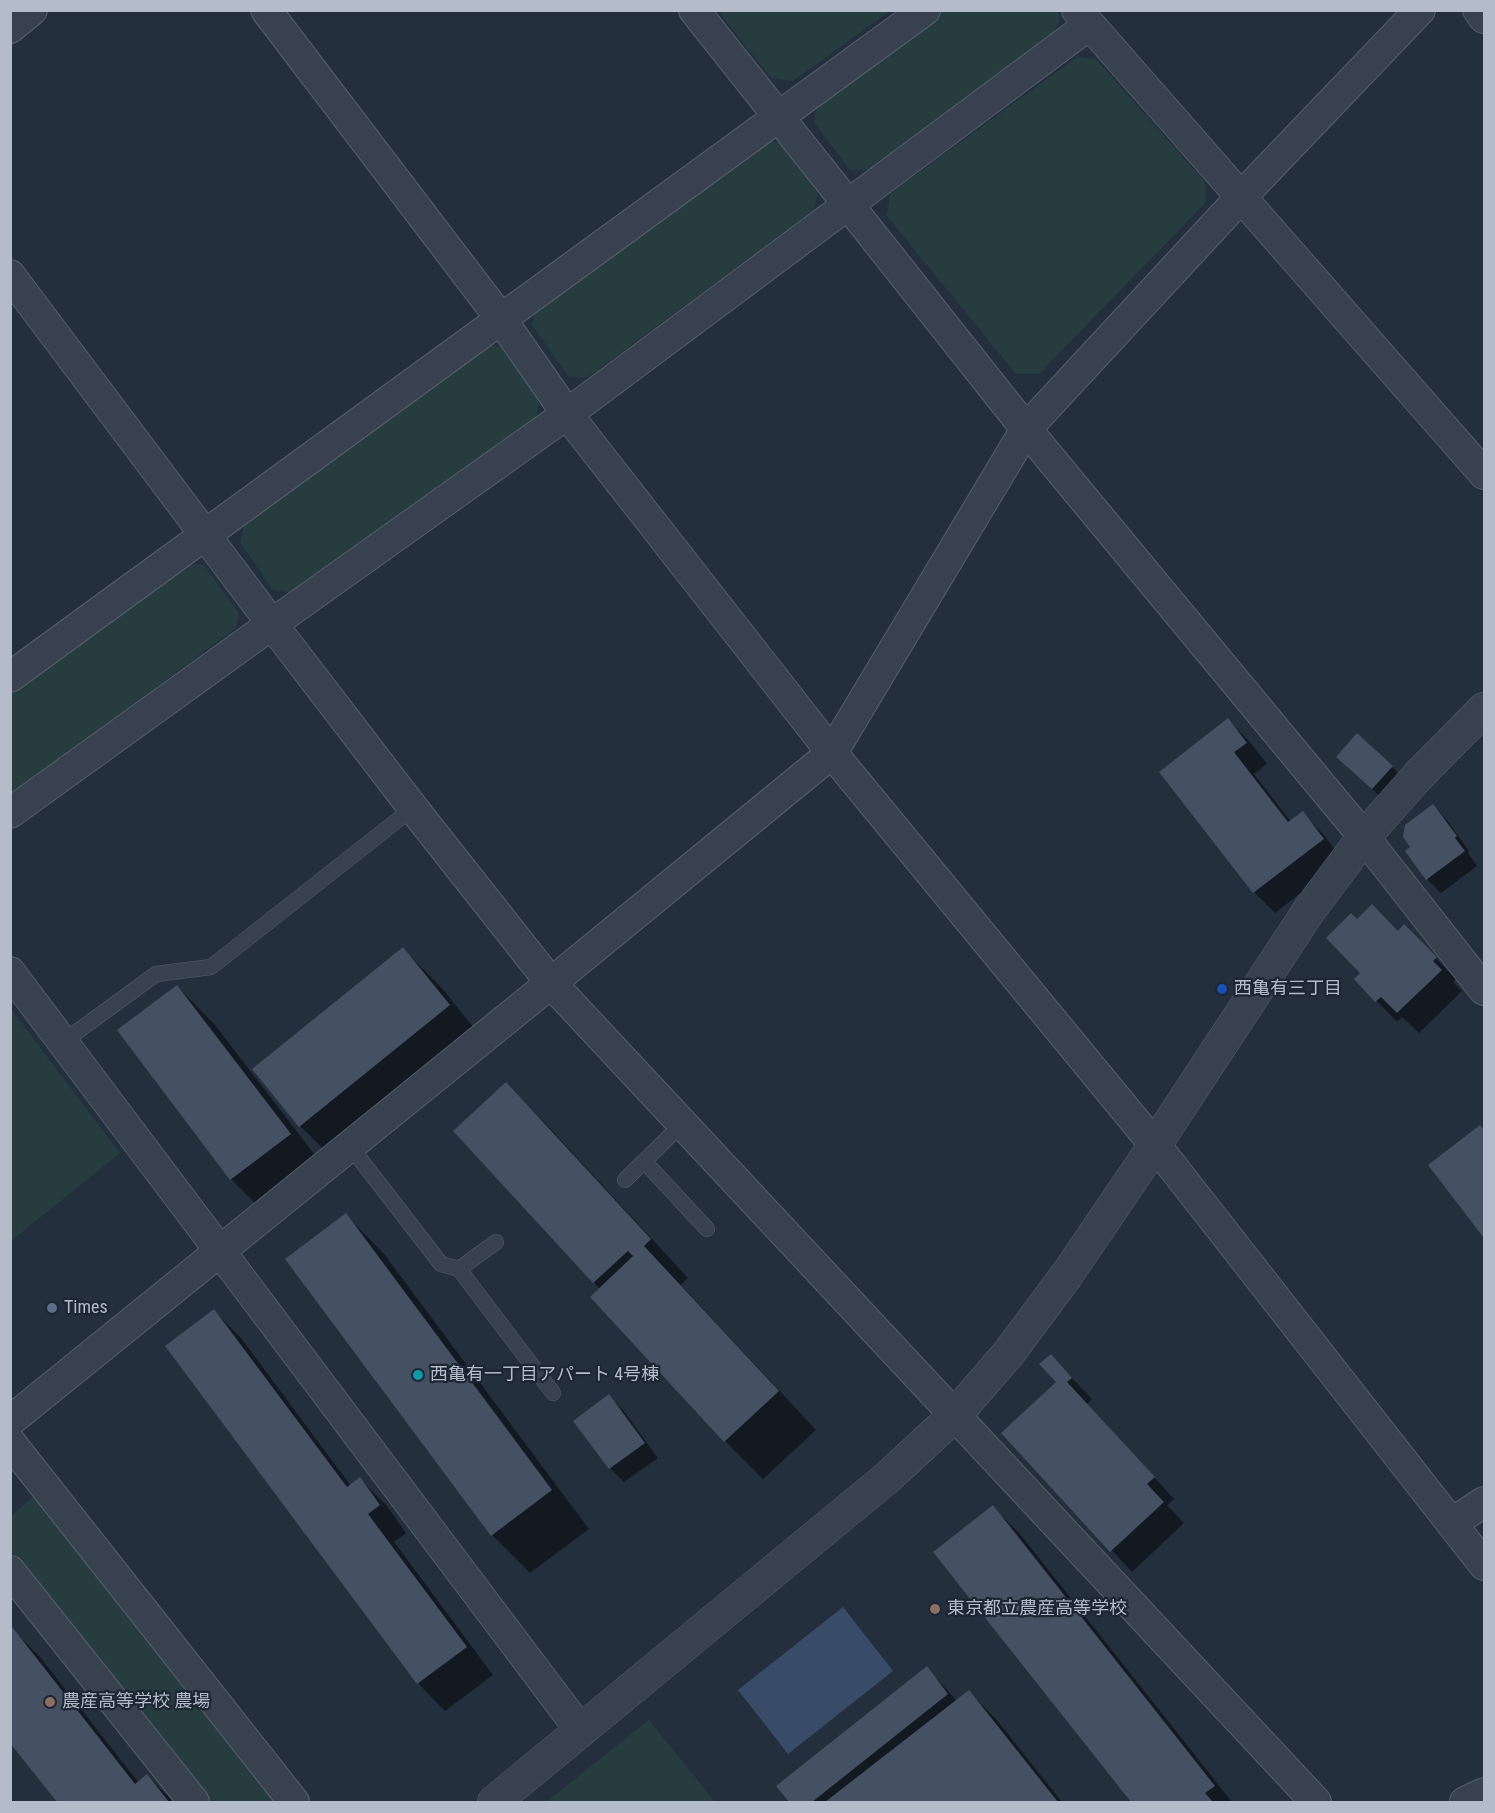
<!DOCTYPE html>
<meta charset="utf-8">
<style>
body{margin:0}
#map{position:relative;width:1495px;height:1813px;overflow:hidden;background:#242f3e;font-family:"Roboto Condensed",sans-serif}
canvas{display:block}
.frame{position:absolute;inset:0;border:12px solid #b4bcc9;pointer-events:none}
</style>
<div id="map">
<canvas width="1495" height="1813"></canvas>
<div class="frame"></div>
</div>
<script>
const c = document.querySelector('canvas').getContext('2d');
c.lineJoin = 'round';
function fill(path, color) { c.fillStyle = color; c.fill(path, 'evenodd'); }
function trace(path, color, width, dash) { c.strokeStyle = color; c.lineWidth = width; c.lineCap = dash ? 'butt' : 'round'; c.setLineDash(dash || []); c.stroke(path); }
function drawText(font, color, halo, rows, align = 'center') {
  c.font = font + ' "Roboto Condensed","Noto Sans JP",sans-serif'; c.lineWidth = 4.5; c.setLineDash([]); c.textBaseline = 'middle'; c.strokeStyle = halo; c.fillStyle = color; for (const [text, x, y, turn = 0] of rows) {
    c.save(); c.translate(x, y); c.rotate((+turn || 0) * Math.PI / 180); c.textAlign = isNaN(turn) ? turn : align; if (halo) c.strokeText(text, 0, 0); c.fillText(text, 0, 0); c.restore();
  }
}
fill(new Path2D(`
 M 1056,10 L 1061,16 L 1053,34 L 870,170 L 850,170 L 814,122 L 818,101 L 943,11 Z
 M 718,11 L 890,11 L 793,81 L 771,78 Z
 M 1077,57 L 1096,59 L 1205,182 L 1206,202 L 1039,374 L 1016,374 L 887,216 L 890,194 Z
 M 759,142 L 783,142 L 818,192 L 814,210 L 588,377 L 569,377 L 532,325 L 536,303 Z
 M 483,344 L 501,347 L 539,400 L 536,418 L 291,593 L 273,590 L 240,542 L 246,518 Z
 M 189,564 L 204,565 L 239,613 L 236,628 L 11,795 L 10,693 Z
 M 11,1009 L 120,1153 L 11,1241 L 10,1241 Z
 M 36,1495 L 281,1802 L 211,1802 L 11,1551 L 11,1516 Z
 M 649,1720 L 715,1802 L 546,1802 Z`), '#263c3f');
fill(new Path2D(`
 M 843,1607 L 893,1671 L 788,1754 L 738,1690 Z`), '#394c67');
fill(new Path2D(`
 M 1228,720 L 1249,741 L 1267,764 L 1254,774 L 1291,822 L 1303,813 L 1323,834 L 1343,860 L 1275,913 L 1254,892 Z
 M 1392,767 L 1406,781 L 1386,802 L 1352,770 Z
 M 1433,806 L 1447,820 L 1469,851 L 1468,853 L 1477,866 L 1441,893 L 1427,879 L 1412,847 Z
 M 1357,921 L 1398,932 L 1404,926 L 1456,979 L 1453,982 L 1462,991 L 1419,1033 L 1402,1017 L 1397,1022 L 1356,979 L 1362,973 Z
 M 403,949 L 441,987 L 487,1044 L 338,1164 L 300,1126 L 254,1069 Z
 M 177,986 L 215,1025 L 328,1172 L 269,1217 L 231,1179 Z
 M 506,1084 L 544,1122 L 688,1278 L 681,1285 L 816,1430 L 763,1479 L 725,1441 L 592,1297 L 600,1289 L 455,1131 Z
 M 1480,1127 L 1484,1131 L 1484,1236 L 1430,1166 Z
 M 346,1215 L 384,1254 L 589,1529 L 530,1573 L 492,1535 Z
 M 214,1311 L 241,1338 L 351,1486 L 360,1479 L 387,1506 L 406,1533 L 394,1542 L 493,1675 L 445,1711 L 418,1683 L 167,1346 Z
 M 1051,1356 L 1092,1399 L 1087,1404 L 1174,1499 L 1167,1505 L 1184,1523 L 1132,1572 L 1003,1433 L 1058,1382 Z
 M 609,1396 L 623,1410 L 658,1458 L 624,1482 L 610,1468 L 575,1421 Z
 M 993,1507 L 1020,1534 L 1232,1802 L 1133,1802 L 936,1553 Z
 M 13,1630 L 40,1657 L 139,1783 L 147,1776 L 174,1802 L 59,1802 L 10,1741 Z
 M 927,1668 L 957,1701 L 969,1692 L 996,1719 L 1062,1802 L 791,1802 L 778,1787 Z`), '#0007');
fill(new Path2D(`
 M 1228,718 L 1247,743 L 1234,752 L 1288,822 L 1303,811 L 1324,839 L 1253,893 L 1159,772 Z
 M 1357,733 L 1393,766 L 1372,789 L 1336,757 Z
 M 1433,804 L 1457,836 L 1455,838 L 1465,851 L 1426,880 L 1405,851 L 1410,847 L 1403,837 L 1405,825 Z
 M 1372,904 L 1398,931 L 1404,924 L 1437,957 L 1433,961 L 1442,970 L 1397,1013 L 1381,997 L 1375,1002 L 1354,979 L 1360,973 L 1326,938 L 1351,913 L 1357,919 Z
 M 403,947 L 450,1005 L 299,1127 L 252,1069 Z
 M 177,985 L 291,1134 L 230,1180 L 117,1030 Z
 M 506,1082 L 651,1239 L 644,1246 L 779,1391 L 724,1442 L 590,1297 L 633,1256 L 628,1251 L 593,1283 L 453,1131 Z
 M 1480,1125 L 1484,1130 L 1484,1238 L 1428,1165 Z
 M 346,1213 L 552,1490 L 491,1536 L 285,1259 Z
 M 214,1309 L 347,1487 L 360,1477 L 380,1505 L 368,1514 L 467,1647 L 417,1684 L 165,1346 Z
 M 1051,1354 L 1072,1378 L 1067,1382 L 1155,1477 L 1147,1484 L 1164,1502 L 1110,1552 L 1001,1433 L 1056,1382 L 1039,1364 Z
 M 609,1394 L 645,1443 L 609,1469 L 573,1421 Z
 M 993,1505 L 1215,1786 L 1205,1793 L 1213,1802 L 1131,1802 L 933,1552 Z
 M 13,1628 L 135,1784 L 147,1774 L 169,1802 L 57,1802 L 10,1743 L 10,1630 Z
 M 927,1666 L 948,1694 L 812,1802 L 789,1802 L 776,1786 Z
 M 969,1690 L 1058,1802 L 825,1802 Z`), '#455162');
const service = new Path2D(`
 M 63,1042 L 156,974 L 211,967 L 413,808
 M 350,1146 L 441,1264 L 459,1269 L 553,1393
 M 644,1161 L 707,1229
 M 625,1180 L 682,1124
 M 459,1269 L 496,1242`);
const minor = new Path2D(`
 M 266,10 L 501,319 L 567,414 L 832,753 L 1172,1166 L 1484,1565
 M 694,10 L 1026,429 L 1364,837 L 1484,990
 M 1077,10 L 1484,474
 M 1478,10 L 1484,18
 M 10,28 L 32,10
 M 10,275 L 272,624 L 413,808 L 551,983 L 1316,1802
 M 10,677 L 925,10
 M 10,813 L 272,624 L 567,414 L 1089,25
 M 10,972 L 581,1731
 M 10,1421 L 551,983 L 832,753 L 1026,429 L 1242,196 L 1420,10
 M 10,1442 L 294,1802
 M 1452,1523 L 1484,1502
 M 10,1571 L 194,1802
 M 1465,1802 L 1484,1793`);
const tertiary = new Path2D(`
 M 494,1802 L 888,1477 L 955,1415 L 1008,1354 L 1066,1276 L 1155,1145 L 1310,909 L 1364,837 L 1417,777 L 1484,709`);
trace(service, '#565f6c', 16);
trace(minor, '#565f6c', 32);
trace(tertiary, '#565f6c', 34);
trace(service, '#38414e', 15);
trace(minor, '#38414e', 30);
trace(tertiary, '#38414e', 33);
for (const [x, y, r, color] of [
 [1222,989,6,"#1a4fb4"],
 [52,1308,6,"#5c6f8a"],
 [418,1375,6,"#0f9aa8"],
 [935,1609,6,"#8d6e63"],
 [50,1702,6,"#8d6e63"]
]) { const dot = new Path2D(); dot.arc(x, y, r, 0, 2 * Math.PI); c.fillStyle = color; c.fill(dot); trace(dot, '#1d2633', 2); }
drawText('18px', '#b4bcc9', '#1d2633', [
 ["西亀有三丁目",1234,989],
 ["Times",64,1308],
 ["西亀有一丁目アパート 4号棟",430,1375],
 ["東京都立農産高等学校",947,1609],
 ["農産高等学校 農場",62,1702]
], 'left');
</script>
